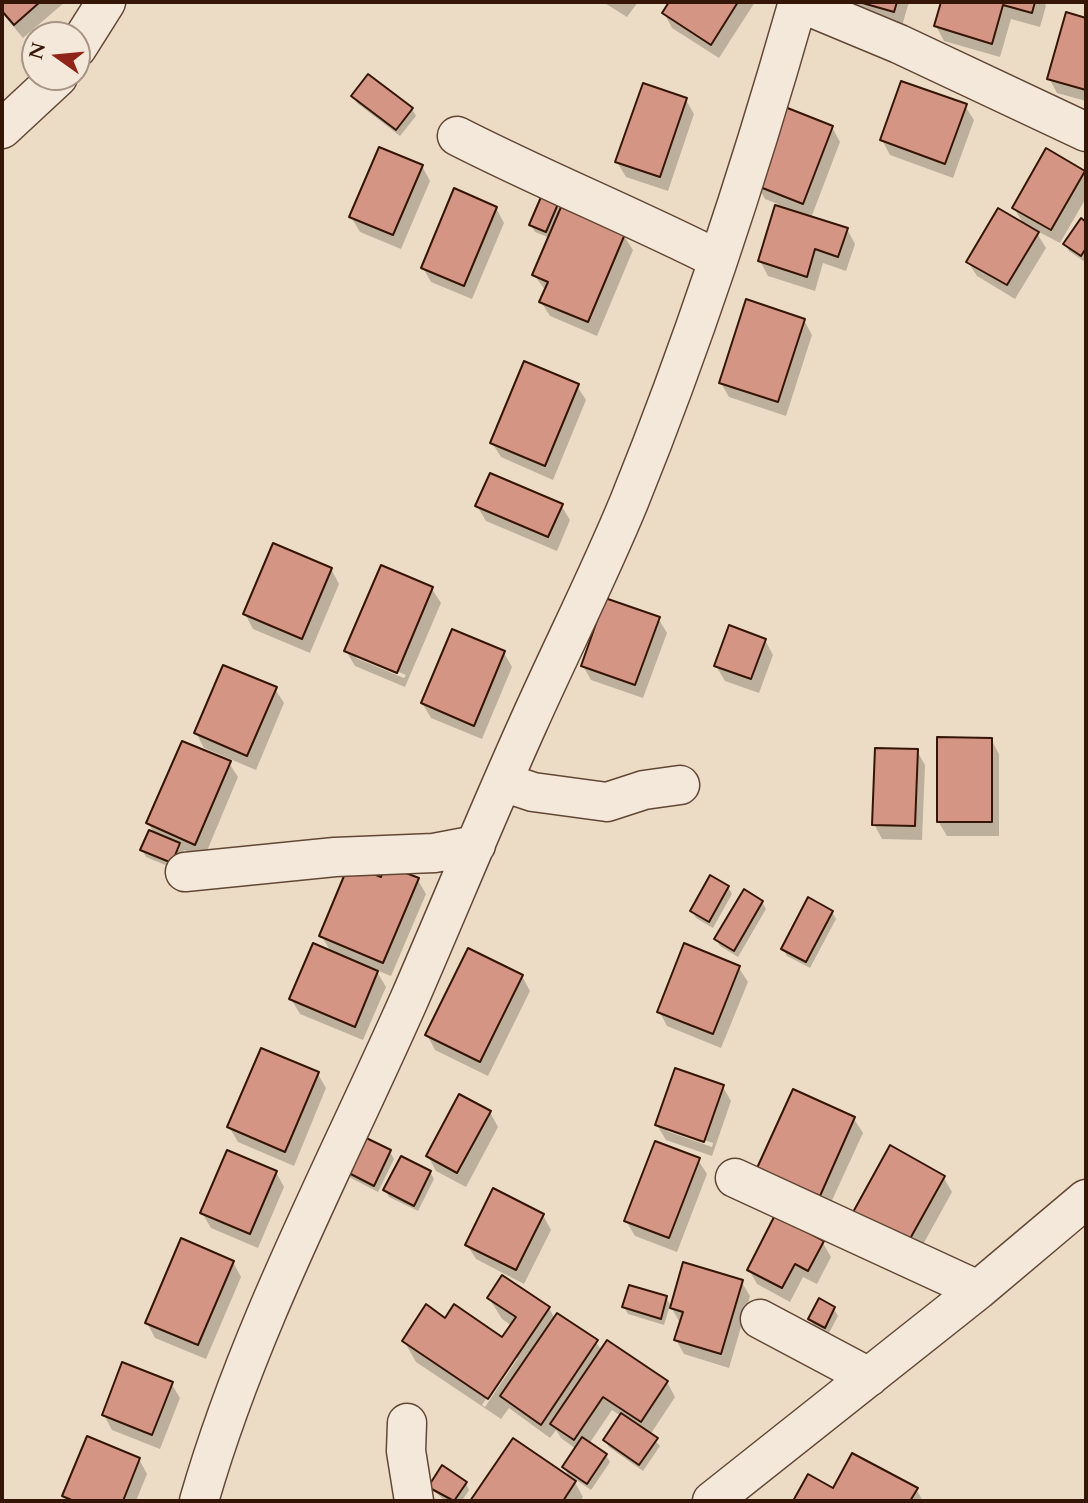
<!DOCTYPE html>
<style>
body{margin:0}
#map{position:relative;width:1088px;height:1503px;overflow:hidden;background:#ecdcc5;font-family:Cardo,serif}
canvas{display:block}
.frame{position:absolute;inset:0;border:4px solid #351506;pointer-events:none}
.north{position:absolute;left:21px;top:21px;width:70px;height:70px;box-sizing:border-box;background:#f3e8d9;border:2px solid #a79485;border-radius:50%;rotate:285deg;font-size:19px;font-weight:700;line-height:28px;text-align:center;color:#351506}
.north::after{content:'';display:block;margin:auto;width:24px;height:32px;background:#8f2418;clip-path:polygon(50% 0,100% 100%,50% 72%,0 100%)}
</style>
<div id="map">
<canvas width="1088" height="1503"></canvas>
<div class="frame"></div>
<div class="north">N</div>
</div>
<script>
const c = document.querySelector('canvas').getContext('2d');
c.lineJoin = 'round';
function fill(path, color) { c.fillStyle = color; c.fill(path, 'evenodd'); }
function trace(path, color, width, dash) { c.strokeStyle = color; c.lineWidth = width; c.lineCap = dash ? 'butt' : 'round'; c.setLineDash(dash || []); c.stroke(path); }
fill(new Path2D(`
 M 2,2 L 65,2 L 23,38 L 2,13 Z
 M 603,2 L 638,2 L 627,17 Z
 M 671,2 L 755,2 L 719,58 L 672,28 L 664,13 Z
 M 828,2 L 909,2 L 902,26 Z
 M 942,2 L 1044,2 L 1046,6 L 1040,27 L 1011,19 L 1000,57 L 944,41 L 936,26 Z
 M 1067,14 L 1086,20 L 1086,101 L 1057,93 L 1049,78 Z
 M 353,96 L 412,109 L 416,116 L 400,136 L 357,103 Z
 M 686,100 L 694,114 L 668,191 L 626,177 L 617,162 Z
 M 965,106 L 974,120 L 953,178 L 890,155 L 882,140 Z
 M 832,127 L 840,142 L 811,218 L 847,229 L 855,244 L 846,271 L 823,263 L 815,291 L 768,276 L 760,261 L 778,204 L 765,199 L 757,184 Z
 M 422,166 L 430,181 L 401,249 L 360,232 L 351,217 Z
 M 1084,172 L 1086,198 L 1060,243 L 1035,230 L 1046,248 L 1015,299 L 977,276 L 968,262 L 1024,225 L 1014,208 Z
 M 557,205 L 561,212 L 624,236 L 633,250 L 597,336 L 550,316 L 541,302 L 546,291 L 534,275 L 550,238 L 535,232 L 531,225 Z
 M 496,208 L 504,223 L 472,299 L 431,282 L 423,268 Z
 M 1081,221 L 1086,224 L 1085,262 L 1069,251 L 1065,244 Z
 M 804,320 L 812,335 L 786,416 L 729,397 L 721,383 Z
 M 577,386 L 586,400 L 553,480 L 501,457 L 492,443 Z
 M 561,505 L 570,520 L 557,551 L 486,521 L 477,506 Z
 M 331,569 L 339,584 L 310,653 L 253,629 L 245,614 Z
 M 432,589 L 441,603 L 405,687 L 355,666 L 346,651 ZM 356,654 L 406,675 L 404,678 L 356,658 Z
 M 658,618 L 667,633 L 643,698 L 591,680 L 583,666 Z
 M 765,640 L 773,655 L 759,693 L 725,681 L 716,666 Z
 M 504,653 L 512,667 L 482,739 L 431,718 L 422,703 Z
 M 275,689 L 284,703 L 256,770 L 204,748 L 196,733 Z
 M 991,739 L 999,754 L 999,836 L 947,836 L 938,821 Z
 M 917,751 L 925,765 L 922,840 L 882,839 L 874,824 Z
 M 229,763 L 238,777 L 204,858 L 184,850 L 175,869 L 146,857 L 142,850 L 154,833 L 148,823 Z
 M 382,880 L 418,880 L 426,894 L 391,976 L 376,970 L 386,987 L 363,1040 L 300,1014 L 291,999 L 331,952 L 321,935 Z
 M 728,887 L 732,894 L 713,928 L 696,918 L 692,911 Z
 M 762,902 L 766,909 L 738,957 L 720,946 L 716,939 Z
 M 832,912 L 836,919 L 810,968 L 787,956 L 783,949 Z
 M 739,968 L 748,982 L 721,1048 L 667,1026 L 659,1011 Z
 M 522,976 L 530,991 L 488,1076 L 435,1050 L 427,1035 Z
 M 318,1074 L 326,1088 L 294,1166 L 238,1142 L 229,1127 Z
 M 723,1087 L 731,1101 L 712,1156 L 666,1140 L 657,1125 ZM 667,1128 L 713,1143 L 712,1147 L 667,1131 Z
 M 490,1112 L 498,1127 L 466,1187 L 436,1171 L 428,1156 Z
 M 854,1119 L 863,1133 L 828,1209 L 767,1182 Z
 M 359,1136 L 390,1152 L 394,1159 L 378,1192 L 347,1176 Z
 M 698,1160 L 707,1174 L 677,1252 L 635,1236 L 626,1221 Z
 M 276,1172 L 284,1187 L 258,1248 L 211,1228 L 202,1213 Z
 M 430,1172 L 434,1179 L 418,1211 L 389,1197 L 385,1190 Z
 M 944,1178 L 952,1192 L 915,1259 L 862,1229 Z
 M 543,1215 L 551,1230 L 524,1284 L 476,1259 L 467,1245 Z
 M 823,1243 L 831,1257 L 817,1284 L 803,1277 L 790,1302 L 757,1284 L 749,1270 Z
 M 233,1262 L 241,1277 L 206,1359 L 155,1338 L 147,1323 Z
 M 741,1281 L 750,1296 L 729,1368 L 684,1354 L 676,1340 L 680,1323 L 670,1305 L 664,1325 L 628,1314 L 624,1307 L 666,1297 L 672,1308 Z
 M 489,1298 L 549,1308 L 555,1319 L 596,1342 L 602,1351 L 667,1382 L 675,1397 L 650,1435 L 660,1446 L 643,1471 L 609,1447 L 605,1441 L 621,1416 L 612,1410 L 589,1444 L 606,1455 L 610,1462 L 591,1490 L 572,1477 L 583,1497 L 580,1501 L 472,1501 L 514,1440 L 570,1479 L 564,1467 L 576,1449 L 561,1438 L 556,1430 L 550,1438 L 509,1408 L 501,1419 L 416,1362 L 404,1341 L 445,1320 L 503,1340 L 512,1326 L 502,1319 ZM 514,1358 L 518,1358 L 485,1407 L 482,1405 Z
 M 834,1309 L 838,1316 L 829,1333 L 814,1326 L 810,1319 Z
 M 171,1383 L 180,1398 L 160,1449 L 112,1430 L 104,1415 Z
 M 139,1459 L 147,1474 L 136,1501 L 67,1501 L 64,1496 Z
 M 809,1477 L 834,1490 L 916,1489 L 923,1501 L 795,1501 Z
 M 466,1483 L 469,1490 L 462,1501 L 445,1501 L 430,1487 Z`), '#0003');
const building = new Path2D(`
 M 2,2 L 40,2 L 14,25 L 2,11 Z
 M 669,2 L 738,2 L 711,45 L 662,13 Z
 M 859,2 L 897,2 L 894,12 Z
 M 941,2 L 1035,2 L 1032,13 L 1003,5 L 992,44 L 934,26 Z
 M 1066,12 L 1086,18 L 1086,90 L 1047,79 Z
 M 368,74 L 413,108 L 396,130 L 351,96 Z
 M 901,81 L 967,104 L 945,164 L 880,140 Z
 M 643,83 L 687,98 L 660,177 L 615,162 Z
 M 785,107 L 833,126 L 803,204 L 755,185 Z
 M 379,147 L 423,165 L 393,235 L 349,217 Z
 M 1046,148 L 1085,171 L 1051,230 L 1012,208 Z
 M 454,188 L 497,207 L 464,286 L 421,268 Z
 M 541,197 L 558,204 L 546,232 L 529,225 Z
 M 775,205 L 848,228 L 838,257 L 815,249 L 807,277 L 758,261 Z
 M 561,207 L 625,234 L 588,322 L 539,302 L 548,282 L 532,275 Z
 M 998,208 L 1039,232 L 1007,285 L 966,262 Z
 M 1081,218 L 1086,222 L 1086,248 L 1081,256 L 1063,244 Z
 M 746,299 L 805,319 L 778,402 L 719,383 Z
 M 524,361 L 579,384 L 545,466 L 490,443 Z
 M 490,473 L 563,504 L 548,537 L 475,506 Z
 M 273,543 L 332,568 L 302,639 L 243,614 Z
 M 381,565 L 433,587 L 397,673 L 344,651 Z
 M 605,598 L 660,617 L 635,685 L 581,666 Z
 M 729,625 L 766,639 L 751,679 L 714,666 Z
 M 452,629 L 505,651 L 474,726 L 421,703 Z
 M 223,665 L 277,687 L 247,756 L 194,733 Z
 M 937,737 L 992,738 L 992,822 L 937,822 Z
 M 182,741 L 231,761 L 195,845 L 146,823 Z
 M 875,748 L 918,749 L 915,826 L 872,825 Z
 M 149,830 L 180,843 L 172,863 L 140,850 Z
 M 349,864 L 381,877 L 385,865 L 419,878 L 383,963 L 319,936 Z
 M 710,875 L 729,886 L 709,922 L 690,911 Z
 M 744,889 L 763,901 L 734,951 L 714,939 Z
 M 808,897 L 833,911 L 806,962 L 781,949 Z
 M 313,943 L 378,971 L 355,1027 L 289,999 Z
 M 684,943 L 740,966 L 713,1034 L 657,1012 Z
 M 468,948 L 523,975 L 480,1062 L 425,1035 Z
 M 261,1048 L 319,1072 L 285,1152 L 227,1127 Z
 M 675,1068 L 724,1085 L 704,1142 L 655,1125 Z
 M 793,1089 L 855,1117 L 820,1196 L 757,1168 Z
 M 459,1094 L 491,1111 L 457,1173 L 426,1156 Z
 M 358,1134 L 391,1150 L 374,1186 L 341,1169 Z
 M 655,1141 L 700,1158 L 669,1238 L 624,1221 Z
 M 890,1145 L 945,1176 L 906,1246 L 852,1214 Z
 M 227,1150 L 277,1171 L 250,1234 L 200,1213 Z
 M 401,1156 L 431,1171 L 414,1206 L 383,1190 Z
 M 493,1188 L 544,1214 L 516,1270 L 465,1245 Z
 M 775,1215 L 824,1241 L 808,1271 L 795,1264 L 782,1288 L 747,1270 Z
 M 181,1238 L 234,1261 L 198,1345 L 145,1323 Z
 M 683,1262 L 743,1280 L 721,1354 L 674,1340 L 683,1312 L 670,1308 Z
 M 502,1275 L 550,1307 L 488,1399 L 402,1341 L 426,1304 L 445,1318 L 454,1304 L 502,1337 L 516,1317 L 487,1298 Z
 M 629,1285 L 667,1296 L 661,1319 L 622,1307 Z
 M 819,1298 L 835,1307 L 825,1328 L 808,1319 Z
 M 557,1313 L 598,1340 L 541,1425 L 500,1396 Z
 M 607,1340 L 668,1381 L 641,1422 L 603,1397 L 574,1440 L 550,1424 Z
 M 122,1362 L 173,1382 L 152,1435 L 102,1415 Z
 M 621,1413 L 658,1438 L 639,1465 L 603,1440 Z
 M 87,1436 L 140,1458 L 123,1501 L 74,1501 L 62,1496 Z
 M 582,1437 L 607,1454 L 587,1484 L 562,1467 Z
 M 513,1438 L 576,1481 L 563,1501 L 470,1501 Z
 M 852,1453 L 918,1488 L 910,1501 L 793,1501 L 808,1474 L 833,1488 Z
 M 442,1465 L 467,1482 L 454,1501 L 428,1487 Z`);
fill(building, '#d59584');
trace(building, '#351506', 2);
const minor = new Path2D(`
 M 798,2 L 899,44 L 1086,132
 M 77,48 L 106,2
 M 2,129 L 58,77
 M 457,136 C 543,180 632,216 717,259
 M 503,782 L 533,792 L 607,802 L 644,790 L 680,785
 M 185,872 L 335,857 L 434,853 L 476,845
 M 735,1178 L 978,1290
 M 760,1319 L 869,1377
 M 407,1423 L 406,1451 L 414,1501
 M 199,1501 C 249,1327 336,1165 409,1000 C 449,908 487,815 528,724 C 561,650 598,577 629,502 C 695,339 750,171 798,2
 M 712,1501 L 978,1290 L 1086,1199`);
trace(minor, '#634736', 41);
trace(minor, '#f3e8d9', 38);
</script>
